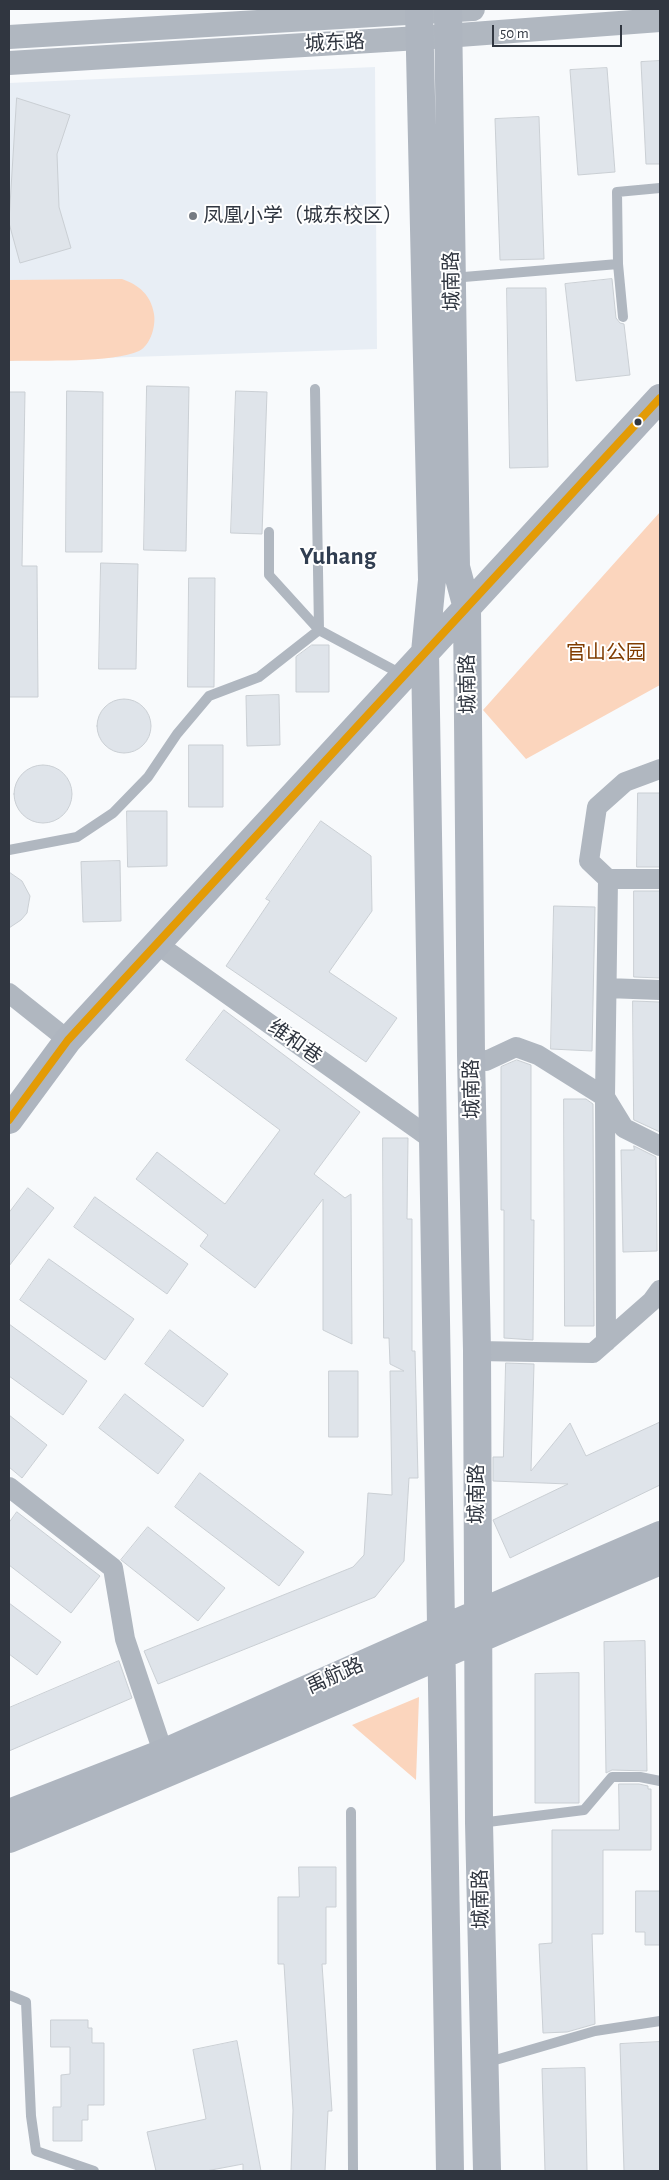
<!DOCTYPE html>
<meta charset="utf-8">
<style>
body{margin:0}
#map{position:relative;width:669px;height:2180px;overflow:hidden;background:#f8fafc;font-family:"Alegreya Sans",sans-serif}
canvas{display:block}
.frame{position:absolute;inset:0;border:10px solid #303640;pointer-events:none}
.scale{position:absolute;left:492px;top:25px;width:130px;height:22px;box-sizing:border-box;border:2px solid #303640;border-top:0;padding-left:6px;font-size:15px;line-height:18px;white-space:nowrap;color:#303640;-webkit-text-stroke:4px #fff;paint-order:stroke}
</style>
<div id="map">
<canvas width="669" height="2180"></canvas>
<div class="frame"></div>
<div class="scale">50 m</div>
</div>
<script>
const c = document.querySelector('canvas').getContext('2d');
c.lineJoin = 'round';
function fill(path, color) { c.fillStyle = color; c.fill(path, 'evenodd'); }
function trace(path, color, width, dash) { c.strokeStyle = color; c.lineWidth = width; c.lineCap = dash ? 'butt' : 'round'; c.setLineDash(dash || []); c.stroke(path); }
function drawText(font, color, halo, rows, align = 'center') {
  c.font = font + ' "Alegreya Sans","Noto Sans SC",sans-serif'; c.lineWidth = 4; c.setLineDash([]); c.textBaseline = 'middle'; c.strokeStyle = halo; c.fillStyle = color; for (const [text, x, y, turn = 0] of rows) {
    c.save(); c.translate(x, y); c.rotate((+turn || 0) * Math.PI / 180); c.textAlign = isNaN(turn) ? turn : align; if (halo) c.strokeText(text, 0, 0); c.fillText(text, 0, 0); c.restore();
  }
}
fill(new Path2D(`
 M 375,67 L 377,349 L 9,361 L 9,83 Z`), '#e8eef5');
fill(new Path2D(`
 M 122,279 C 139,285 151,295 154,314 C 156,325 151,345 139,351 C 114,363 40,360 9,361 L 9,280 Z
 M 660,512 L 660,685 L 526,759 L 483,710 Z
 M 419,1697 L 416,1780 L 352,1725 Z`), '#fbd5bd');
const building = new Path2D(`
 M 660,61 L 660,164 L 646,164 L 641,62 Z
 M 607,68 L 615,172 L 578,175 L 570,70 Z
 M 17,98 L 70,115 L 57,154 L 59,207 L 71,248 L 20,263 L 9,223 Z
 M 539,117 L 544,259 L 500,260 L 495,119 Z
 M 612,279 L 616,318 L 620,323 L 624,324 L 630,375 L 576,381 L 565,284 Z
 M 507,288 L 546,288 L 548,467 L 510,468 Z
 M 147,386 L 189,387 L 186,551 L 144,550 Z
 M 67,391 L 103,392 L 102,552 L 66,552 Z
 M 236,391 L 267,392 L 262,534 L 231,533 Z
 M 9,392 L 25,392 L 22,566 L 37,566 L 38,697 L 9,697 Z
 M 101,563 L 138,564 L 136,669 L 99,669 Z
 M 189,578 L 215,578 L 214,687 L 188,687 Z
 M 312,645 L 329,645 L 329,692 L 296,692 L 296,657 Z
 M 279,695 L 280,745 L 247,746 L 246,696 Z
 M97 726a27 27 0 1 1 54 0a27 27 0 1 1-54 0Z
 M 189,745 L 223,745 L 223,807 L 189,807 Z
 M14 794a29 29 0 1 1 58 0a29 29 0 1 1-58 0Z
 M 638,793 L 660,793 L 660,867 L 637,867 Z
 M 127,811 L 167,811 L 167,866 L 128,867 Z
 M 321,821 L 371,856 L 372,911 L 329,972 L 397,1018 L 366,1062 L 226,966 L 270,901 L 266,899 Z
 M 120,861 L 121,921 L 83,922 L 81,862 Z
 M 9,872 L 22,881 L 30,896 L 27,913 L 21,920 L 9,928 Z
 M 634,891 L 660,891 L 660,978 L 634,977 Z
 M 554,906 L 595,907 L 592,1051 L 551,1049 Z
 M 633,1001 L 660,1002 L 660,1132 L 634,1120 Z
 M 224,1010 L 360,1112 L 314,1174 L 345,1198 L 351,1194 L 352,1344 L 323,1330 L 323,1199 L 255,1288 L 200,1246 L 208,1235 L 136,1179 L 157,1152 L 225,1204 L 280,1130 L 186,1060 Z
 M 517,1060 L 531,1065 L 531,1220 L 534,1220 L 533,1340 L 504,1338 L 504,1210 L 501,1210 L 501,1067 Z
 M 564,1099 L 586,1099 L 593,1104 L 594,1326 L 565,1326 Z
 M 383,1138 L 408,1138 L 407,1219 L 412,1219 L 412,1351 L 415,1351 L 418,1478 L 409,1478 L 404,1561 L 375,1597 L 158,1684 L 144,1651 L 353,1567 L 364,1555 L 368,1493 L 392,1495 L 390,1371 L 404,1371 L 390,1364 L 389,1338 L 384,1338 Z
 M 634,1146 L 656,1157 L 657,1251 L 623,1252 L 621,1150 L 634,1150 Z
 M 28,1188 L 54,1208 L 9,1266 L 9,1213 Z
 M 95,1197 L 188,1264 L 167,1294 L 74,1227 Z
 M 49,1259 L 134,1319 L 105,1360 L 20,1300 Z
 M 9,1324 L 87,1381 L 63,1415 L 9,1376 Z
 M 170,1330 L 228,1374 L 203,1407 L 145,1364 Z
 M 506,1363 L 534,1364 L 531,1471 L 570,1423 L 586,1456 L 660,1422 L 660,1485 L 510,1558 L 493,1520 L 568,1484 L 493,1481 L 493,1457 L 503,1457 Z
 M 329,1371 L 358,1371 L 358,1437 L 329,1437 Z
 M 125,1394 L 184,1440 L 158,1474 L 99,1428 Z
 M 9,1415 L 47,1445 L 22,1478 L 9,1467 Z
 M 200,1473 L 304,1552 L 279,1586 L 175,1507 Z
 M 17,1512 L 100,1576 L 71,1613 L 9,1565 L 9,1523 Z
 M 148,1527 L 225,1588 L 198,1621 L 121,1560 Z
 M 9,1603 L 61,1642 L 37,1675 L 9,1654 Z
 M 645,1641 L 647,1771 L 612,1770 L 606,1773 L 604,1642 Z
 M 119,1661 L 132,1698 L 9,1751 L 9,1708 Z
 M 579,1673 L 579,1803 L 535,1803 L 535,1674 Z
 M 619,1784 L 639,1784 L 648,1786 L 648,1789 L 651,1789 L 651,1850 L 603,1850 L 603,1934 L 592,1934 L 595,2024 L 567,2032 L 543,2033 L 539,1944 L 552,1943 L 552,1830 L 619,1830 Z
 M 299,1867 L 336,1867 L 336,1907 L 326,1907 L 326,1964 L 322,1964 L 332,2111 L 328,2111 L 325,2171 L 291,2171 L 293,2110 L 284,1964 L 278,1964 L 278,1897 L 299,1897 Z
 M 636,1891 L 660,1891 L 660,1945 L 645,1945 L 645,1932 L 636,1932 Z
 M 51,2020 L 88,2020 L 88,2028 L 92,2028 L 92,2043 L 104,2043 L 104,2105 L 88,2105 L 88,2120 L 82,2120 L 82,2141 L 53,2141 L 53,2107 L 61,2107 L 61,2075 L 70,2074 L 70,2047 L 51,2047 Z
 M 237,2041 L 261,2171 L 243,2171 L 243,2164 L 206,2171 L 156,2171 L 147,2132 L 206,2119 L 193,2050 Z
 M 660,2042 L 660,2171 L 624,2171 L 620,2044 Z
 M 585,2068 L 587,2171 L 545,2171 L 542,2069 Z`);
fill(building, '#dfe4ea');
trace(building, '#cacfd4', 1);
trace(new Path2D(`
 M 452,278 L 618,264
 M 623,317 L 618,264 L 617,192 L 660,188
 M 269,532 L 269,575 L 319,630 L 403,675
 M 9,850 L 77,837 L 113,813 L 148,777 L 177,734 L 209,696 L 259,677 L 319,630 L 315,389
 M 351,1812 L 353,2171
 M 480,1823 L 584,1810 L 612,1777 L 640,1777 L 660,1781
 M 9,1995 L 26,2002 L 31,2116 L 36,2151 L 94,2171
 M 485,2063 L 595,2031 L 660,2021`), '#b0b7c0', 10);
trace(new Path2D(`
 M 660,769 L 625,782 L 597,807 L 589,861 L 608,879 L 660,879
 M 608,879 L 605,1097 L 624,1128 L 660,1146
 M 157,944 L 433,1140
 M 607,988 L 660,990
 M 9,993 L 68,1040
 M 471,1055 L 486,1061 L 516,1047 L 538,1055 L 605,1097 L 606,1342
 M 477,1351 L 593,1353 L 652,1301 L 660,1290
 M 9,1487 L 113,1568 L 125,1639 L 167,1764`), '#b0b7c0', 20);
trace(new Path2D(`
 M 9,37 L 473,9
 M 9,63 L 419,38 L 660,20`), '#b0b7c0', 24);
trace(new Path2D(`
 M 419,9 L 432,580 L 425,652 L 450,2171
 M 448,9 L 456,567 L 467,608 L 471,1055 L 477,1351 L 479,1823 L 487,2171
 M 9,1120 L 68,1040 L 660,398
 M 9,1813 L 163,1753 L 442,1629 L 660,1535
 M 9,1839 C 228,1750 443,1653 660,1561`), '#aeb5bf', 28);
trace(new Path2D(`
 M 9,1120 L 68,1040 L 660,398`), '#e39b06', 8);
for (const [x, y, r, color] of [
 [193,216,5,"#767b82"],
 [638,422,4.5,"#303640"]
]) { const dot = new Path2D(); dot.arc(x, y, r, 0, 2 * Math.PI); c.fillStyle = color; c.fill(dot); trace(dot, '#fff', 2); }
drawText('20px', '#303640', '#fff', [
 ["城东路",335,43,-3],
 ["城南路",452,281,-91],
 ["城南路",468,684,-91],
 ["维和巷",295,1042,35],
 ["城南路",472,1089,-91],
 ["城南路",477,1494,-90],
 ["禹航路",335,1676,-24],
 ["城南路",481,1899,-91]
]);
drawText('20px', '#303640', '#fff', [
 ["凤凰小学（城东校区）",203,216]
], 'left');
drawText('20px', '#803c00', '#fff', [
 ["官山公园",606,653]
]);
drawText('bold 25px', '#313e51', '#fff', [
 ["Yuhang",338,556]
]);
</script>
